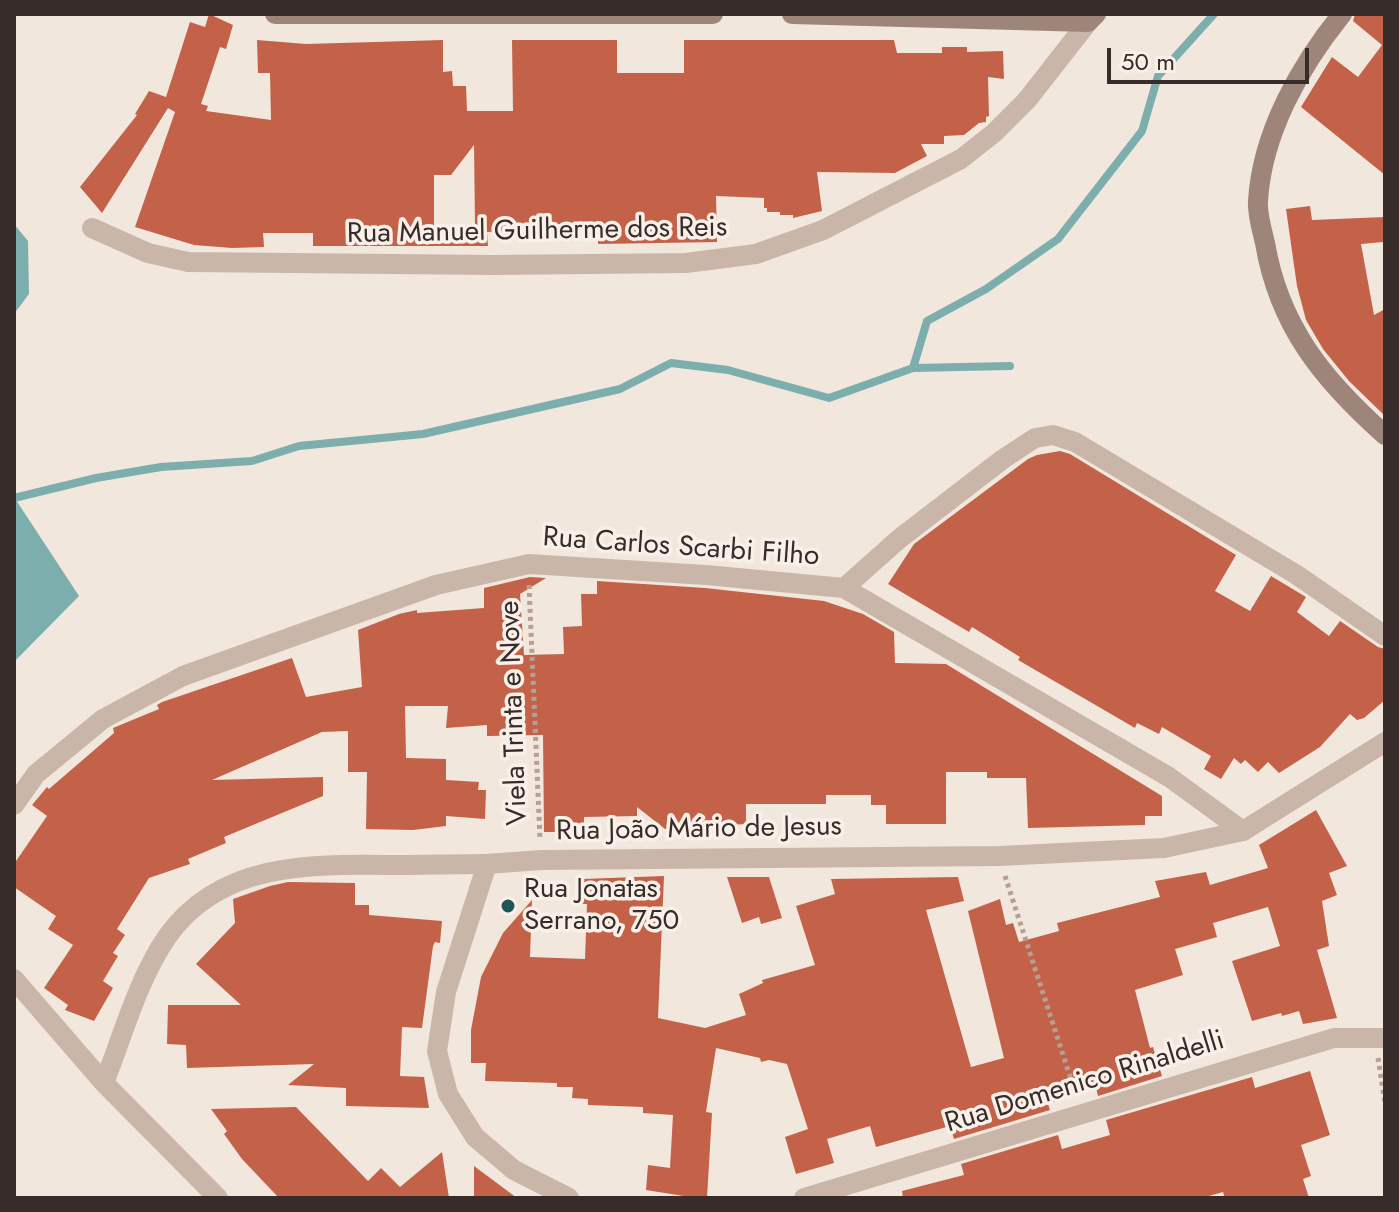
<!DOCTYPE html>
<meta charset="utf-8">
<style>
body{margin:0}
#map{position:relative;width:1399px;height:1212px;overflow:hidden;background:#f2e7dd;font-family:Jost,sans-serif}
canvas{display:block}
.frame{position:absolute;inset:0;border:16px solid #372c29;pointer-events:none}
.scale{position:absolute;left:1107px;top:48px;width:202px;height:36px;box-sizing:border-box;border:4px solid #372c29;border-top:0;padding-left:10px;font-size:24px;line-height:28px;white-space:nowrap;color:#372c29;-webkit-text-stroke:6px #f9f1e9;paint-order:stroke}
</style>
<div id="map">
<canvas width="1399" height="1212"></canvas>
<div class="frame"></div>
<div class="scale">50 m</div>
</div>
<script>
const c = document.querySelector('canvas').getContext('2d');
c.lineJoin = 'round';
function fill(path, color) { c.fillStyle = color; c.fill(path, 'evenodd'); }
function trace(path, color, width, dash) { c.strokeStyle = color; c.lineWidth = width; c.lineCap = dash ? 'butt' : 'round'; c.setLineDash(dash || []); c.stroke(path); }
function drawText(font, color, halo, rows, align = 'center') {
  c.font = font + ' Jost,sans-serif'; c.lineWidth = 7; c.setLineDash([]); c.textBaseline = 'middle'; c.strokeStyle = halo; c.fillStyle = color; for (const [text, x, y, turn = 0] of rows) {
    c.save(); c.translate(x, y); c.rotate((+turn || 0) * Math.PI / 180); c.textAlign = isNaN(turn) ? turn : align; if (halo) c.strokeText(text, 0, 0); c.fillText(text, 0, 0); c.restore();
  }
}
fill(new Path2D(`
 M 14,224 L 28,241 L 29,294 L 14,314 Z
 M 14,497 L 79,596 L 14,662 Z`), '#7caeae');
trace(new Path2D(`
 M 913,368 L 927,321 L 986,289 L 1058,239 L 1142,131 L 1158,76 L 1214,14
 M 14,498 L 96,478 L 161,467 L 252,461 L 299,446 L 423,434 L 620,389 L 671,363 L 728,370 L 829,398 L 913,368 L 1010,366`), '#7caeae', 8);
fill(new Path2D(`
 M 209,14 L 233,25 L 226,49 L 220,47 L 201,104 L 208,106 L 206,111 L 271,120 L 270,73 L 258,73 L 257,40 L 306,44 L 443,40 L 443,72 L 452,71 L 453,86 L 466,86 L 467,111 L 513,111 L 512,40 L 617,40 L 617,73 L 684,73 L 684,40 L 894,40 L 897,53 L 942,53 L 942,47 L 967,47 L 967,52 L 1003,51 L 1004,79 L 988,77 L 989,116 L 986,117 L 986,122 L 979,123 L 964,135 L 944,136 L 944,144 L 921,144 L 927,156 L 895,173 L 817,172 L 822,211 L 793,218 L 793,215 L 780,215 L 780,212 L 767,212 L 767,208 L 764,208 L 764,198 L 716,196 L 717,242 L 598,244 L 598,225 L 547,224 L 547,230 L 487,232 L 488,246 L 313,246 L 313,233 L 263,233 L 264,247 L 232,248 L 194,245 L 135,227 L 175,112 L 168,108 L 102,213 L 80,187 L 137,115 L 135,114 L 149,91 L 166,97 L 190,22 L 205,27 ZM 474,145 L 475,225 L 434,226 L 434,175 L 451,175 Z
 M 1355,14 L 1385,14 L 1385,175 L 1301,107 L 1332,57 L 1358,77 L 1382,45 L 1353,21 Z
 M 1310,206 L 1312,220 L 1385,217 L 1383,242 L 1361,244 L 1374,315 L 1385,309 L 1385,416 L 1349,381 L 1323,349 L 1306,320 L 1297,286 L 1286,209 Z
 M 1060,451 L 1070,454 L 1236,555 L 1215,591 L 1250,611 L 1271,576 L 1306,597 L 1297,612 L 1329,636 L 1340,621 L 1378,647 L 1385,649 L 1385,700 L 1364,718 L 1357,720 L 1350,714 L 1320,747 L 1279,773 L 1268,762 L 1258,772 L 1245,760 L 1241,764 L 1234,758 L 1221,779 L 1204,769 L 1211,756 L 1162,727 L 1159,734 L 1137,723 L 1135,728 L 1018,660 L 1020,657 L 972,627 L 969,632 L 888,584 L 914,544 L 1028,459 L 1037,455 Z
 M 530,577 L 546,578 L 520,594 L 524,655 L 564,654 L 563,627 L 582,626 L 581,594 L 597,594 L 597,581 L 705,588 L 824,601 L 863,614 L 894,632 L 895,663 L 946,664 L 1162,796 L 1162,816 L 1145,816 L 1145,825 L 1028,828 L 1026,778 L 987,778 L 987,772 L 946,772 L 946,824 L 886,824 L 886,805 L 871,805 L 871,795 L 826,795 L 826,804 L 746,804 L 746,824 L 665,829 L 637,807 L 637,816 L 584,817 L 584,832 L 544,832 L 543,735 L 487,736 L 487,725 L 446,728 L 448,706 L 405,706 L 406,758 L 446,759 L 446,780 L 479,782 L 478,790 L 486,790 L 485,819 L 446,816 L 446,826 L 413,830 L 366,829 L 367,772 L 348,772 L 348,731 L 322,732 L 212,780 L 323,777 L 323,796 L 224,837 L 226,843 L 188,859 L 190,864 L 149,878 L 117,929 L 125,935 L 113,953 L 118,956 L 103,981 L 113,988 L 94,1021 L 65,1010 L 68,1005 L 44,988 L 73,945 L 48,929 L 56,916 L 14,887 L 14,864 L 47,816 L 32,805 L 47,787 L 49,789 L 114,733 L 113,728 L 159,709 L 157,705 L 162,702 L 292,658 L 306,697 L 362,687 L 358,630 L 399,614 L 417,610 L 417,613 L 484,608 L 484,588 Z
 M 1316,810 L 1347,866 L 1329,873 L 1337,895 L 1322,901 L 1329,946 L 1317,950 L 1337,1018 L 1303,1024 L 1299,1011 L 1282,1016 L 1281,1013 L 1252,1021 L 1232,961 L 1280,946 L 1268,907 L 1213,923 L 1217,937 L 1175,949 L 1183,975 L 1135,990 L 1150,1048 L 1153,1047 L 1162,1076 L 1098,1096 L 1096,1088 L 1048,1104 L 1050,1110 L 954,1139 L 950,1126 L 876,1147 L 870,1126 L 827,1139 L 834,1163 L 796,1174 L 785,1137 L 808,1129 L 787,1064 L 769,1060 L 761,1062 L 760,1058 L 716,1048 L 706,1112 L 712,1113 L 707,1198 L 696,1198 L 646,1190 L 648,1165 L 670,1168 L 673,1115 L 643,1113 L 643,1107 L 588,1105 L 588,1099 L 572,1098 L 573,1087 L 557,1087 L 557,1083 L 485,1081 L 486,1063 L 471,1063 L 471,1030 L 481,977 L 503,933 L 532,900 L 530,957 L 585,959 L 587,904 L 582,904 L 583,879 L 664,876 L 658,1018 L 705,1028 L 746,1015 L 739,994 L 763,983 L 762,980 L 815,965 L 796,906 L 835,894 L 831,879 L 958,877 L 964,901 L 926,910 L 971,1067 L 1004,1058 L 968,911 L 1000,899 L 1006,925 L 1013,923 L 1019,942 L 1059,931 L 1057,923 L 1160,897 L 1155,881 L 1206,872 L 1210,885 L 1268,868 L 1259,845 Z
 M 727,877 L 769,877 L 782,918 L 761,924 L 759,917 L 742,923 Z
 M 288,882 L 355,883 L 355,905 L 369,905 L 369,915 L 442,921 L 440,943 L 435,942 L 433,946 L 422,1028 L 402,1027 L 400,1076 L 424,1077 L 429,1108 L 346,1106 L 346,1088 L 288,1085 L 314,1064 L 187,1068 L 186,1045 L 167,1044 L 168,1005 L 241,1005 L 196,964 L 235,923 L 233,899 L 270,886 Z
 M 1310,1071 L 1330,1135 L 1301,1145 L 1311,1176 L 1303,1179 L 1309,1198 L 1225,1198 L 1223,1192 L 1202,1198 L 903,1198 L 902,1191 L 964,1175 L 961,1164 L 1058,1135 L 1062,1149 L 1110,1135 L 1106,1120 L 1252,1077 L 1255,1088 Z
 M 296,1107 L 368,1181 L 381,1168 L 400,1187 L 442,1152 L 449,1198 L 279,1198 L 242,1159 L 224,1134 L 227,1131 L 211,1109 Z
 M 474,1166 L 517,1198 L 474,1198 Z`), '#c36249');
trace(new Path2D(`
 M 529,585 L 540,839
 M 1005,876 L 1076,1095
 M 1378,1058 L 1385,1103`), '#b5a093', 5, [4, 4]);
trace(new Path2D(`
 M 92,228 L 148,253 L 188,262 L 494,265 L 686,263 L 756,254 L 823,230 L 961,159 L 994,133 L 1027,100 L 1088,22
 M 844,588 L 899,539 L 1003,459 L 1035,438 L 1053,435 L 1075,442 L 1297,575 L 1385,636
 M 14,805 L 36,774 L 103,719 L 183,676 L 436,585 L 529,564 L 706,575 L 844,588 L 1169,777 L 1243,831
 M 14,979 L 104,1083 L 218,1198
 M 104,1083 C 123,1035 138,979 167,937 C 219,863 307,864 389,865 C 422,865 454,864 487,864
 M 804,1198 L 1334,1038 L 1385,1038`), '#cab6a9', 20);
trace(new Path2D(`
 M 569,1198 L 514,1170 L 475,1137 L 448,1094 L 437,1051 L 446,992 L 487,864 L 541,860 L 999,856 L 1164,848 L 1243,831 L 1385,742`), '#cab6a9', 20);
trace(new Path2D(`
 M 275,14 L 713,14
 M 792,14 L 1088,22 L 1096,14
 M 1342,14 C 1300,66 1262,133 1258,201 C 1257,214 1262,230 1265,243 C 1279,326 1323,380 1385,435`), '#9d857a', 20);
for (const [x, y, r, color] of [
 [508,906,8,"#1f5657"]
]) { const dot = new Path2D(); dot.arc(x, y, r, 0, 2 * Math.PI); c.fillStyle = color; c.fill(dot); trace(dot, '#f9f1e9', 3); }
drawText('28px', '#372c29', '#f9f1e9', [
 ["Rua Manuel Guilherme dos Reis",537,232,-1],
 ["Rua Carlos Scarbi Filho",681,548,4],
 ["Viela Trinta e Nove",515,713,-92],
 ["Rua João Mário de Jesus",699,830,-1],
 ["Rua Domenico Rinaldelli",1085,1083,-17]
]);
drawText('28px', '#372c29', '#f9f1e9', [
 ["Rua Jonatas",524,890],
 ["Serrano, 750",524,922]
], 'left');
</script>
